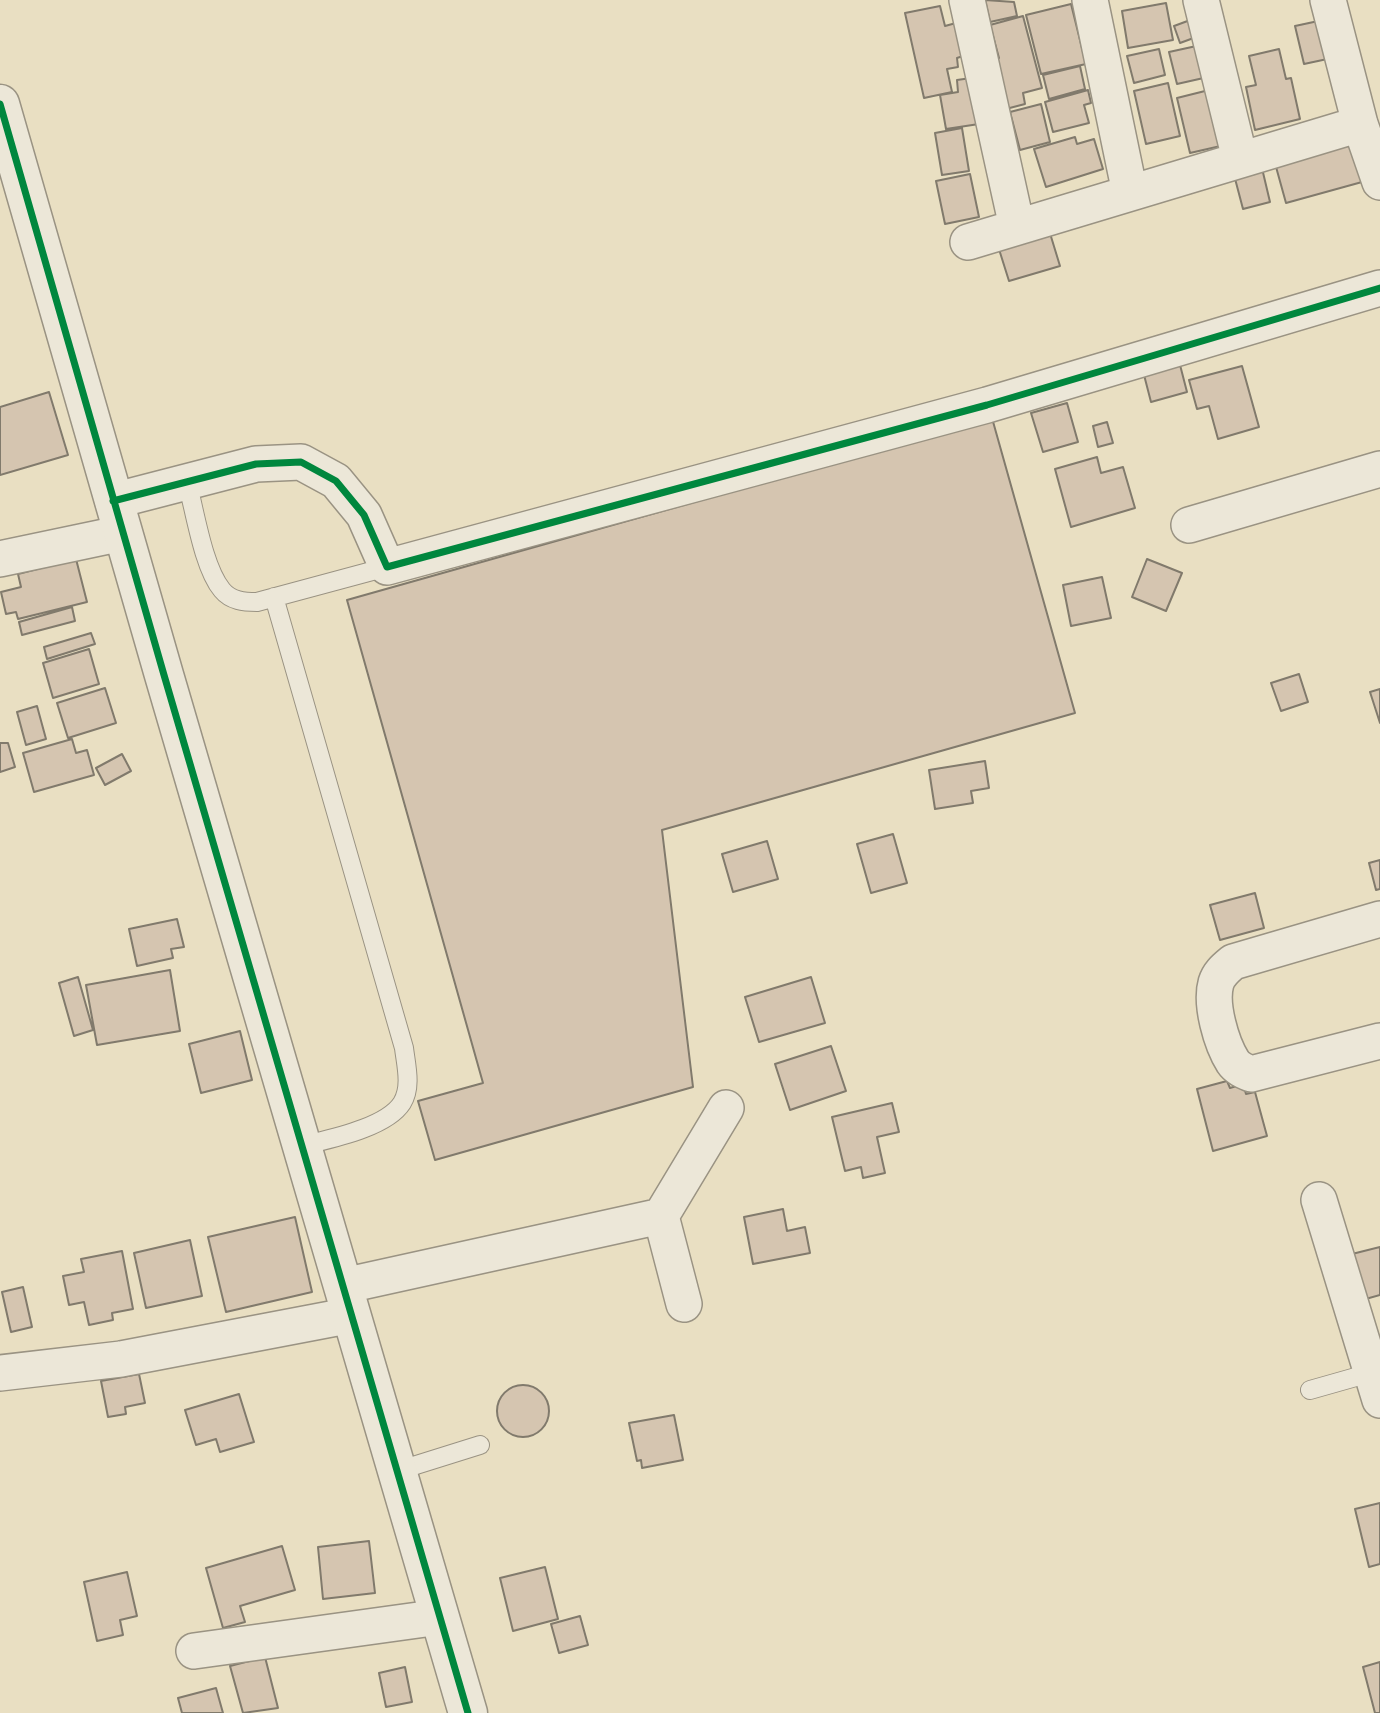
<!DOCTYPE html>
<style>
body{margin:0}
canvas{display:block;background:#e9dfc2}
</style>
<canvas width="1380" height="1713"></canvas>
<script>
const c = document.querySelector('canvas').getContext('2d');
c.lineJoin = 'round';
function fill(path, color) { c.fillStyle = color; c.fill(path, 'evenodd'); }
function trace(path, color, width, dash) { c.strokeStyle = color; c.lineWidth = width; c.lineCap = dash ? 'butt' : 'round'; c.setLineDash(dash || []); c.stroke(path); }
const building = new Path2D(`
 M 985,0 L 1014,2 L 1017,16 L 990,22 Z
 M 1166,3 L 1173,40 L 1128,48 L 1122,11 Z
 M 1071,4 L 1086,64 L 1041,74 L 1026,15 Z
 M 940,6 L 945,26 L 956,23 L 963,56 L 957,58 L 958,67 L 947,69 L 952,92 L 924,98 L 905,13 Z
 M 1023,16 L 1042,88 L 1023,93 L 1025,104 L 1002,110 L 989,61 L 999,58 L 990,25 Z
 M 1193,19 L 1199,36 L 1180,43 L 1174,26 Z
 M 1323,20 L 1332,58 L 1304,64 L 1295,26 Z
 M 1201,45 L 1208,77 L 1177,84 L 1169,52 Z
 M 1159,49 L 1165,75 L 1134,83 L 1127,56 Z
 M 1279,49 L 1286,79 L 1291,78 L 1300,119 L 1255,130 L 1246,87 L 1256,85 L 1249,56 Z
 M 1080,66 L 1085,89 L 1049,99 L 1043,75 Z
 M 971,78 L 979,124 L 946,129 L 940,95 L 958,92 L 957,80 Z
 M 1168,83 L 1180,136 L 1146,144 L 1134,91 Z
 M 1213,89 L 1225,145 L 1190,153 L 1177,98 Z
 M 1088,90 L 1091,103 L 1084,105 L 1089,123 L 1053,132 L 1045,102 Z
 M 1041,104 L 1050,142 L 1020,150 L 1010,112 Z
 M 962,128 L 969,171 L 942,175 L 935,133 Z
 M 1349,135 L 1362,182 L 1286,203 L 1273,156 Z
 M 1075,137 L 1077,144 L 1094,139 L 1103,169 L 1046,187 L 1034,149 Z
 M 1261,164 L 1270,202 L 1243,209 L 1233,171 Z
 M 970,174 L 979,217 L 945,224 L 936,181 Z
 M 1049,230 L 1060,266 L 1009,281 L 998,246 Z
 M 1179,361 L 1187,392 L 1151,402 L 1143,371 Z
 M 1242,366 L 1259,427 L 1218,439 L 1209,406 L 1197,409 L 1189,380 Z
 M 49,392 L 68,455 L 0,475 L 0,407 Z
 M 1067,403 L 1078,442 L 1043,452 L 1031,413 Z
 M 992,418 L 1075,713 L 662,830 L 693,1087 L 435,1160 L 418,1101 L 483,1083 L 347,600 Z
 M 1107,422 L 1113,443 L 1098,447 L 1093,426 Z
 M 1097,457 L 1101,473 L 1123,467 L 1135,508 L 1071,527 L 1055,469 Z
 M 76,559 L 87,602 L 18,619 L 16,612 L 6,614 L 1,592 L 21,587 L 18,574 Z
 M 1147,559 L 1182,573 L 1166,611 L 1132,597 Z
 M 1102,577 L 1111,618 L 1071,626 L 1063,585 Z
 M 72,607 L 75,621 L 22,635 L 19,622 Z
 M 91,633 L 95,644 L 47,659 L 44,647 Z
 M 89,649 L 99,684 L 53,698 L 43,663 Z
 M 1299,674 L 1308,702 L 1281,711 L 1271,683 Z
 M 105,688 L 116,723 L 68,738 L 57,703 Z
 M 1380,689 L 1380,723 L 1370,692 Z
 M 37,706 L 46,739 L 26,745 L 17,712 Z
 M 72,739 L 76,753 L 87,750 L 94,775 L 34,792 L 23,753 Z
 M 0,743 L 8,743 L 15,767 L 0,772 Z
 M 122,754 L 131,771 L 105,785 L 96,768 Z
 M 985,761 L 989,788 L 971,791 L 973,803 L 935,809 L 929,770 Z
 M 893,834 L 907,883 L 871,893 L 857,844 Z
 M 767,841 L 778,879 L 733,892 L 722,854 Z
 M 1380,860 L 1380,889 L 1376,890 L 1369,863 Z
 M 1255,893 L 1264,928 L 1220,940 L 1210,905 Z
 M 177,919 L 184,947 L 171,949 L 173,958 L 137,966 L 129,929 Z
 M 170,970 L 180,1031 L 97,1045 L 86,985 Z
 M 78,977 L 93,1030 L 74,1036 L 59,983 Z
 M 811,977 L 825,1023 L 759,1042 L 745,997 Z
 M 240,1031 L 252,1080 L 201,1093 L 189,1044 Z
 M 831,1046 L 846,1091 L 790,1110 L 775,1064 Z
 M 1227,1081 L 1230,1088 L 1243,1084 L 1246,1094 L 1255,1092 L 1267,1136 L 1213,1151 L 1197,1089 Z
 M 892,1103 L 899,1132 L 877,1137 L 885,1173 L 863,1178 L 861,1167 L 845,1171 L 832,1117 Z
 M 783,1209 L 787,1231 L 805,1227 L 810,1253 L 753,1264 L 744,1217 Z
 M 295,1217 L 312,1292 L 226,1312 L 208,1237 Z
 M 190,1240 L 202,1296 L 146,1308 L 134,1253 Z
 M 1380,1247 L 1380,1295 L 1355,1302 L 1344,1256 Z
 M 122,1251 L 133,1309 L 112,1313 L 113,1320 L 89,1325 L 84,1302 L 69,1305 L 63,1276 L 84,1272 L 81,1259 Z
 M 23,1287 L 32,1327 L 11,1332 L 2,1292 Z
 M 139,1374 L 145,1403 L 125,1407 L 126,1414 L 108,1417 L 101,1381 Z
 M497 1411a26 26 0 1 1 52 0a26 26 0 1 1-52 0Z
 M 239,1394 L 254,1442 L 220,1452 L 216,1439 L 196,1445 L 185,1410 Z
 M 674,1415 L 683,1460 L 642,1468 L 641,1460 L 637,1461 L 629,1423 Z
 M 1380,1503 L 1380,1564 L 1369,1567 L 1355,1509 Z
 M 369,1541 L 375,1593 L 323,1599 L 318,1547 Z
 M 282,1546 L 295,1590 L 240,1606 L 245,1622 L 223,1628 L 206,1568 Z
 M 545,1567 L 558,1619 L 513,1631 L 500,1578 Z
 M 127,1572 L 137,1616 L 120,1620 L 123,1635 L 97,1641 L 84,1582 Z
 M 580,1616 L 588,1645 L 559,1653 L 551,1624 Z
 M 265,1657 L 278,1708 L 243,1713 L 230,1666 Z
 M 1380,1662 L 1380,1713 L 1375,1713 L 1363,1667 Z
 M 405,1667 L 412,1702 L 386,1707 L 379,1673 Z
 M 216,1688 L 223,1713 L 182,1713 L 178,1698 Z`);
fill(building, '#d5c5b0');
trace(building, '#817a6c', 2);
const service = new Path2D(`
 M 187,482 C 195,511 203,567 222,590 C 231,601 244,602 257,602 L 387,567
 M 274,597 L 404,1048 C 406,1065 412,1087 402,1103 C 386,1128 329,1139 302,1146
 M 1310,1390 L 1377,1371
 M 397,1471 L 480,1445`);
const minor = new Path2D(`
 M 967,0 L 1017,227
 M 1090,0 L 1130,193
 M 1201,0 L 1240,159
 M 1328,0 L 1360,124 L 1380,182
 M 968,242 L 1360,124
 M 113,501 L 256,464 L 301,462 L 336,481 L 364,515 L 387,567 L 987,405 L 1380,288
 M 1189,525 L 1380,469
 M 0,559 L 123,533
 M 1380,919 L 1233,962 C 1226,968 1219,973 1216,983 C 1210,1004 1221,1043 1233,1062 C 1237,1068 1244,1071 1251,1074 L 1380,1041
 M 1319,1200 L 1380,1400
 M 661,1216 L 684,1304
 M 343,1286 L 661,1216 L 726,1108
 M 0,1373 L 121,1359 L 352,1315
 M 194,1651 L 440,1617`);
const tertiary = new Path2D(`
 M 0,104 L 164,675 L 468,1713`);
trace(service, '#9a9383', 20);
trace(minor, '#9a9383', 38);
trace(tertiary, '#9a9383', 41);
trace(service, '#ece7d8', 18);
trace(minor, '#ece7d8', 35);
trace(tertiary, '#ece7d8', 38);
trace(new Path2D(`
 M 0,104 L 164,675 L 468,1713
 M 113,501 L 256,464 L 301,462 L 336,481 L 364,515 L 387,567 L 987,405 L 1380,288`), '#00873e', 7);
</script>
